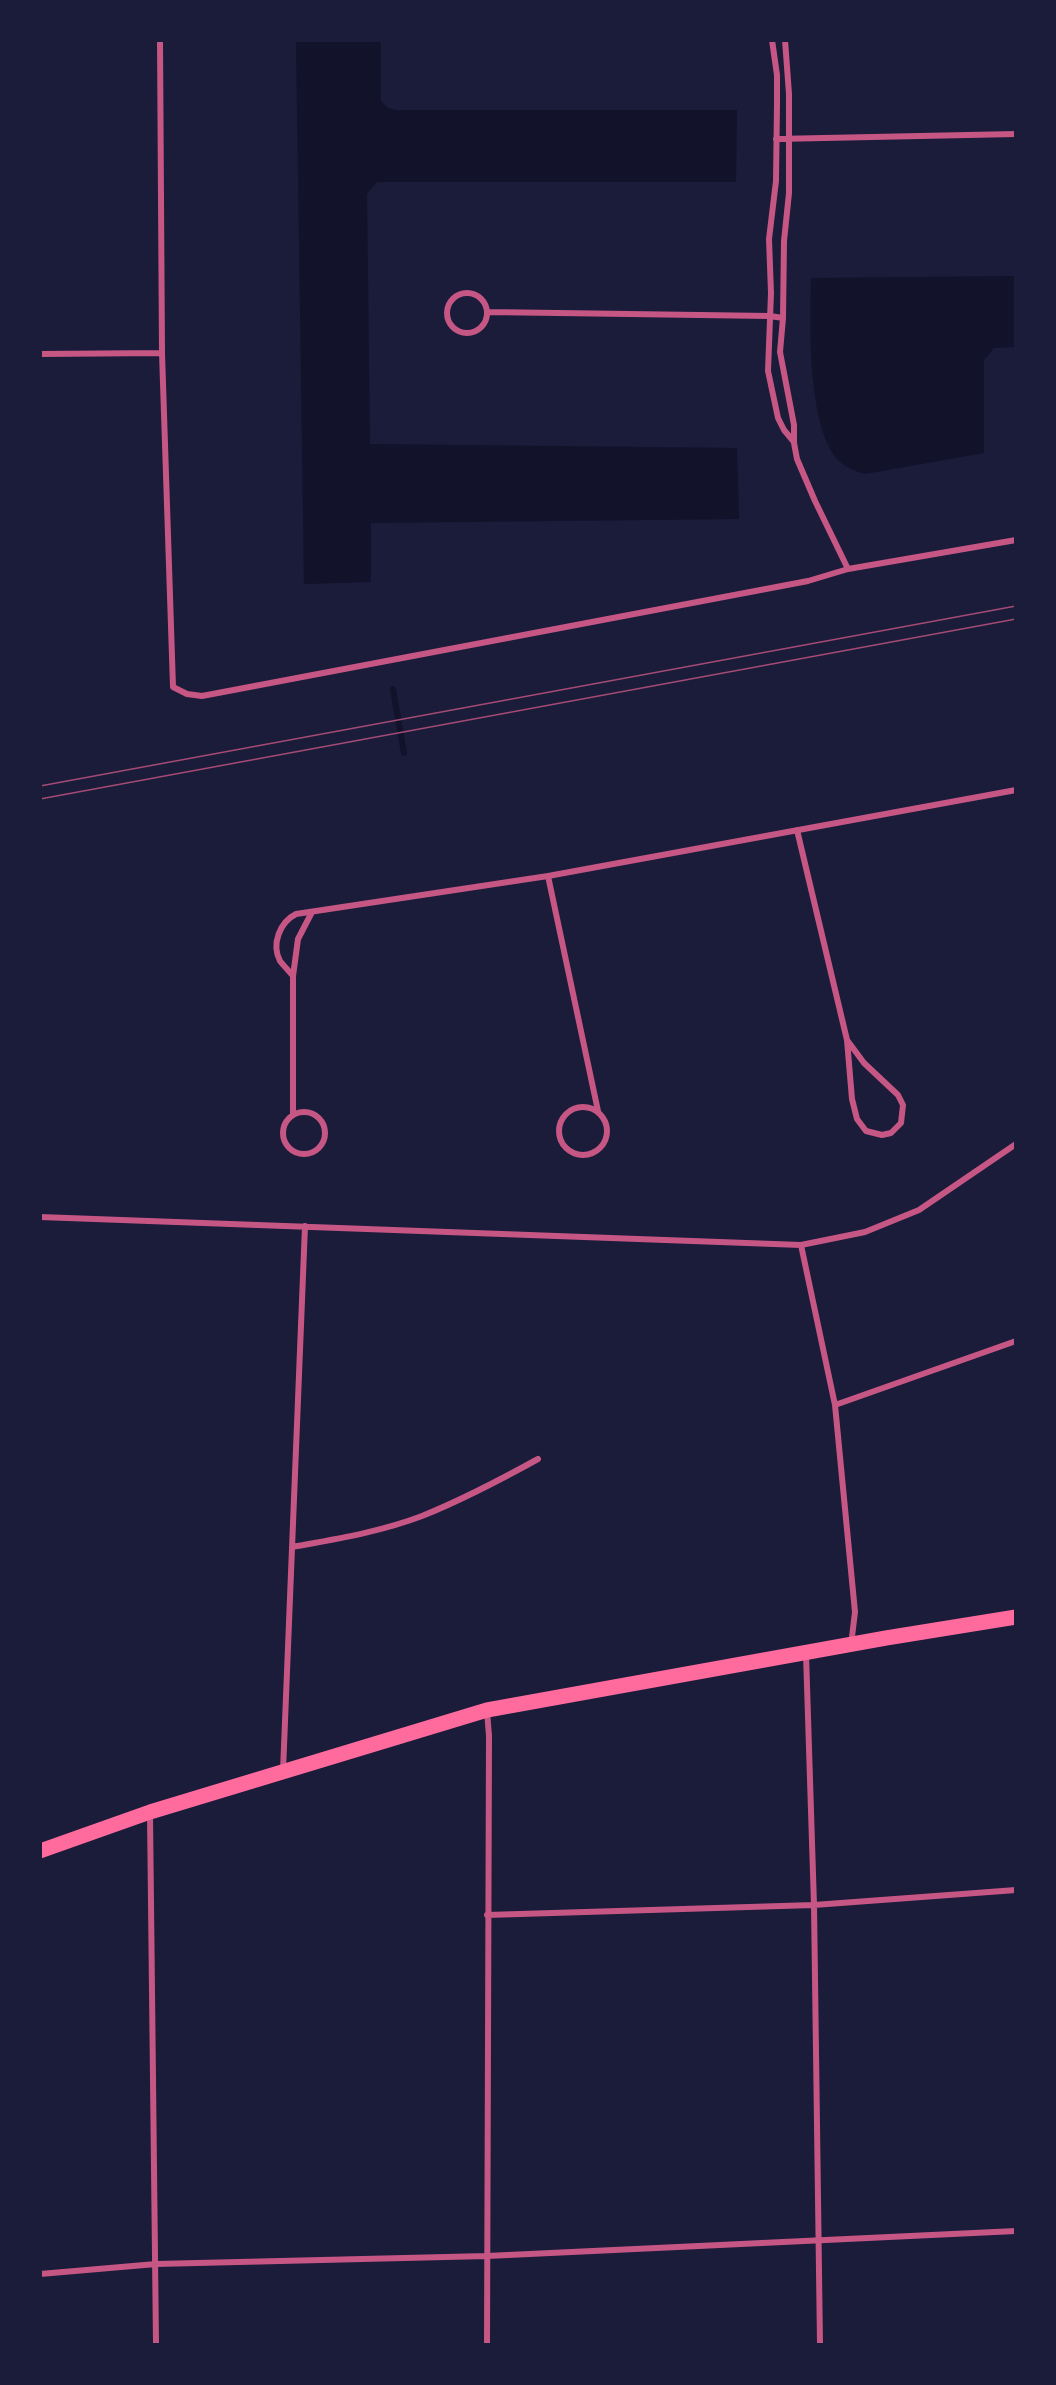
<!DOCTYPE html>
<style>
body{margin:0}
#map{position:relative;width:1056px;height:2385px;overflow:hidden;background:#1b1b3a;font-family:"DM Sans",sans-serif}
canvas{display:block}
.frame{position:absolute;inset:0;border:42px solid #1b1b3a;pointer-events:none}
</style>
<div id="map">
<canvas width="1056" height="2385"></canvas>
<div class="frame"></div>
</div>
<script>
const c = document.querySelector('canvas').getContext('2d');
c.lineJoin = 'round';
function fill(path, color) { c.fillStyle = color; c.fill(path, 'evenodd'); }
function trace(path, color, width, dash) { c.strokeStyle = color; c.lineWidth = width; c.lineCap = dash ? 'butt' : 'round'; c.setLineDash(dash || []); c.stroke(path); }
fill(new Path2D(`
 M 296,41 L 381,41 L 381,101 L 388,108 L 397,110 L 737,110 L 736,182 L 377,182 L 367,194 L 370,444 L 737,448 L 739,519 L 371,523 L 371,582 L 304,584 Z
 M 1015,276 L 1015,347 L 994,348 L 984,360 L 984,453 L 865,474 C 855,471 844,467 837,459 C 807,422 810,325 811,278 Z`), '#12122b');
trace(new Path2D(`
 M 393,689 L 404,753`), '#12122b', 6);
trace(new Path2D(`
 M 160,40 L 162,353 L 173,687 L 187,694 L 202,696 L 808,581 L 848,569 L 1016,540
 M 772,40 L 777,75 L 777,104 L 776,181 L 769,239 L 771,293 L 768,371 L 778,418 L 784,430 L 794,442
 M 785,40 L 789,94 L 789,193 L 784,241 L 783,318 L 780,352 L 794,425 L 794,443 L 797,459 L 815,501 L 848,569
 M 776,139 L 1016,134
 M447 313a20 20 0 1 1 40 0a20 20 0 1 1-40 0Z
 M 487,312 L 770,316 L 783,318
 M 40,354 L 162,353
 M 797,830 L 847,1040 L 852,1099 L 857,1119 L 866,1131 L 882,1135 L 891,1133 L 901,1123 L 903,1105 L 898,1095 L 864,1063 L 847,1040
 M 548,876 L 598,1111
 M 293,976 C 289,971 284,966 280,961 C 271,944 280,922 296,914 L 548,876 L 1016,790
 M559 1131a24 24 0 1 1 48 0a24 24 0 1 1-48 0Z
 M283 1133a21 21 0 1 1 42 0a21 21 0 1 1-42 0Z
 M 293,1114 L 293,976 L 298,939 L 312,912
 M 40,1217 L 801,1245 L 865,1232 L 919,1210 L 1016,1144
 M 801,1245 L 835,1405 L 855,1612 L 851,1645
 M 835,1405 L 1016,1341
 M 292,1547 C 336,1539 380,1532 422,1516 C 462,1500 500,1480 538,1459
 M 806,1654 L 814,1905 L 820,2344
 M 283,1771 L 305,1226
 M 150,1814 L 156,2344
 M 487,1915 L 814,1905 L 1016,1890
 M 40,2274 L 156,2264 L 487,2256 L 1016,2231
 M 487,2344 L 489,1736 L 487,1711`), '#c65784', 6);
trace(new Path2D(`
 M 40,1851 L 150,1812 L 487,1710 L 886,1638 L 1016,1617`), '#ff6b9d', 15);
trace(new Path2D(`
 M 40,786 L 1016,606
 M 40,799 L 1016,619`), '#a44b75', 1.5);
</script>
